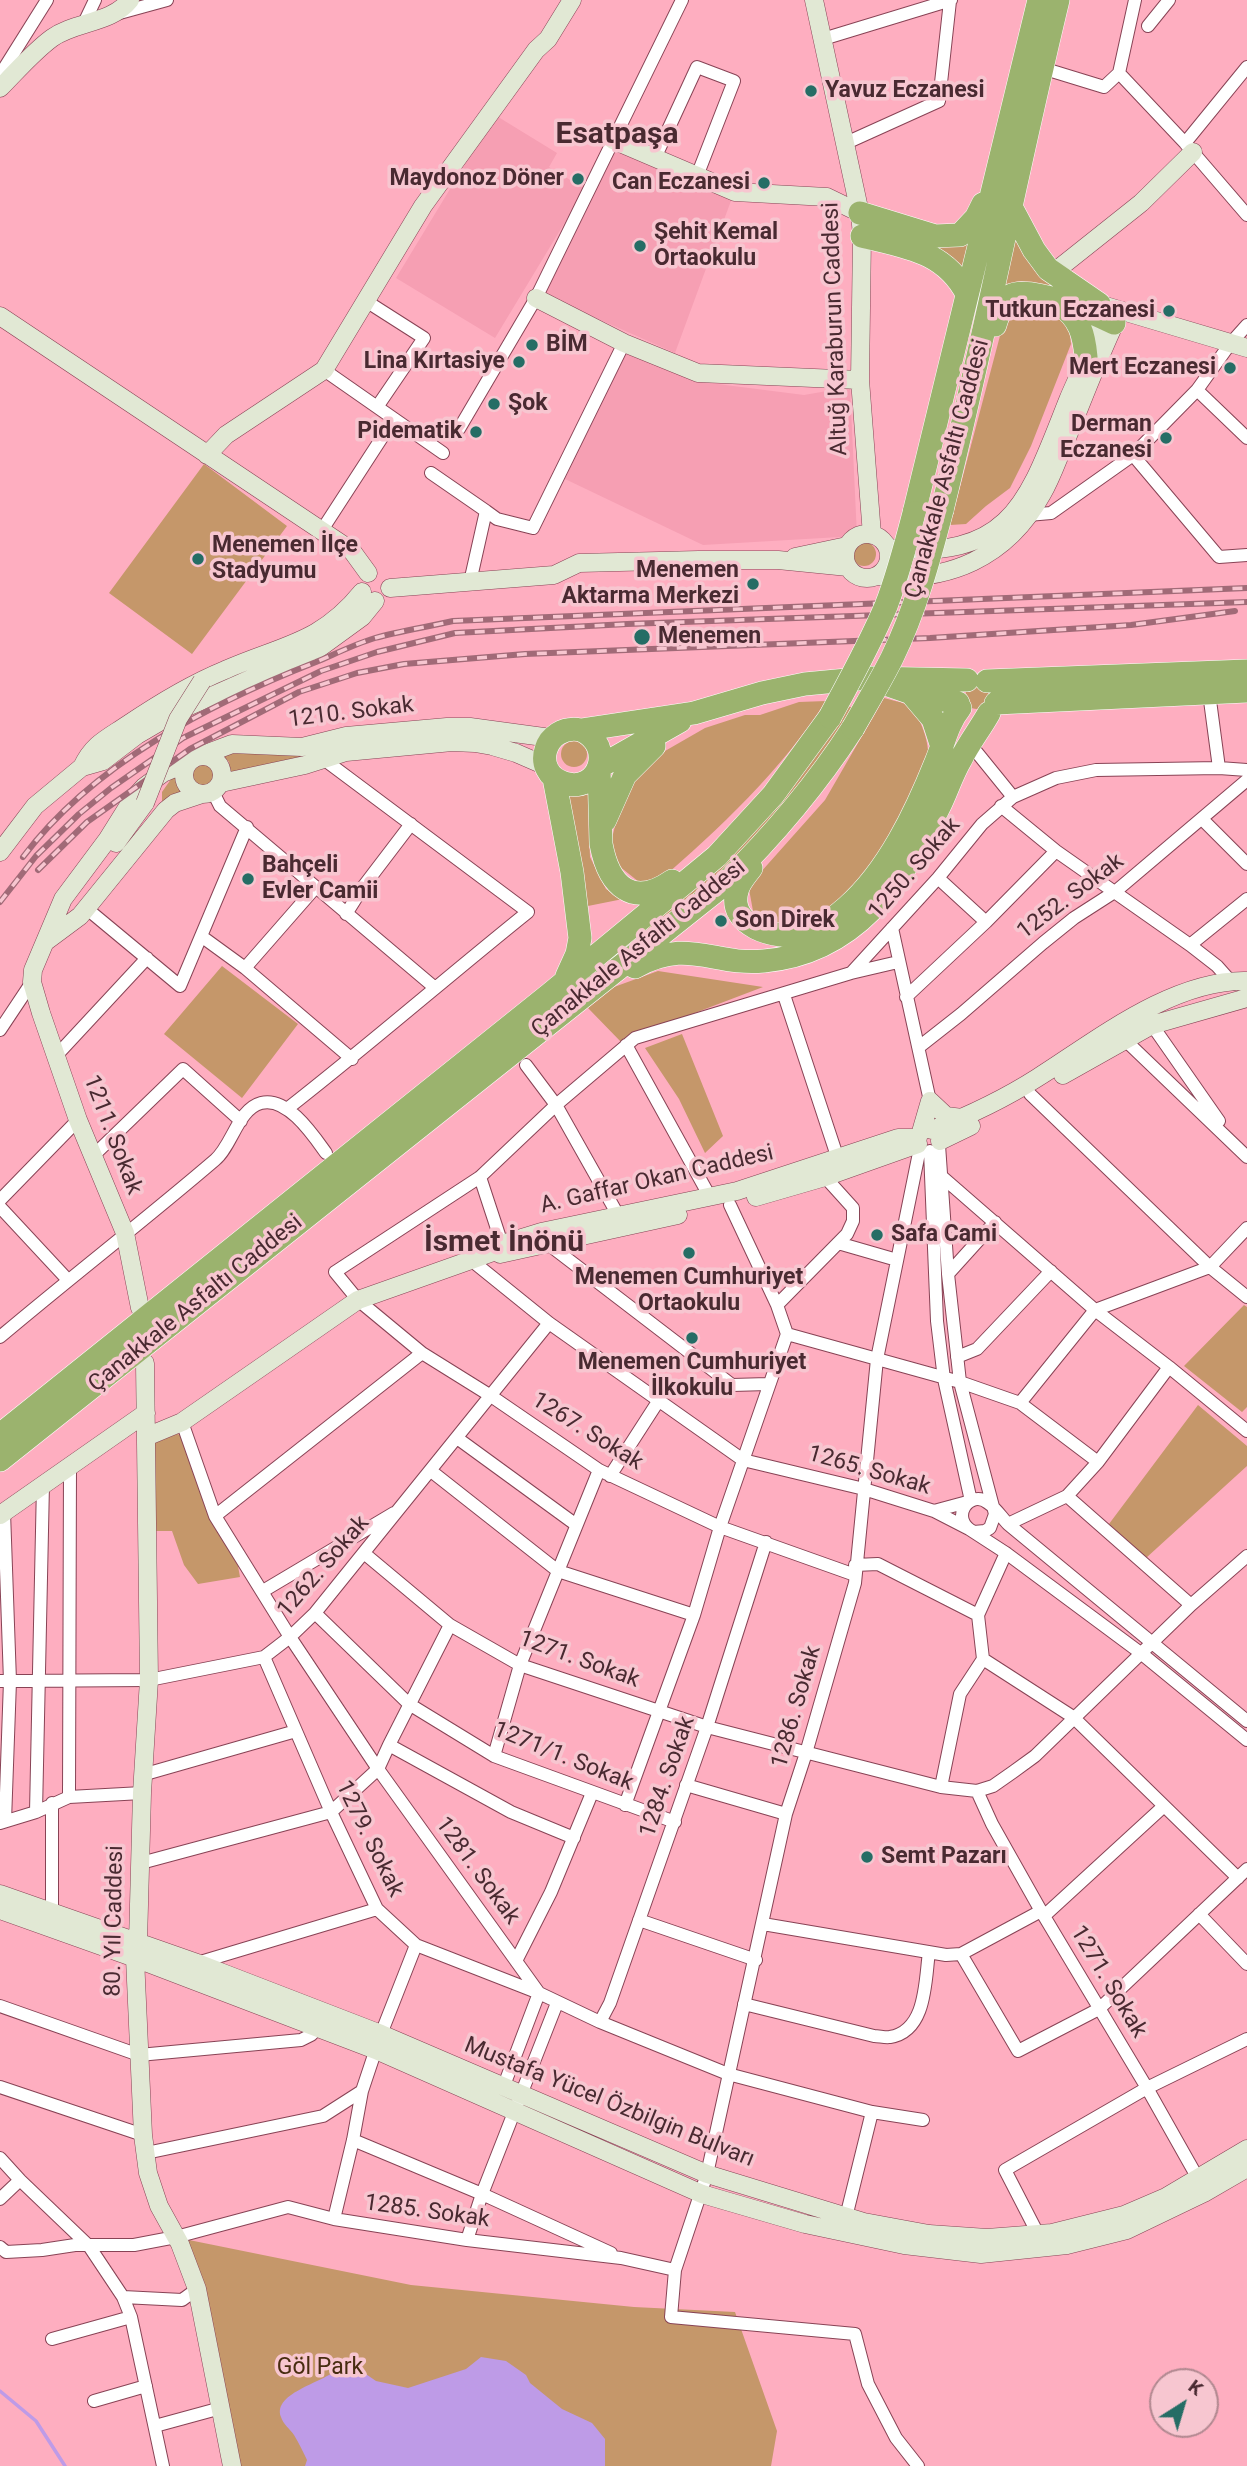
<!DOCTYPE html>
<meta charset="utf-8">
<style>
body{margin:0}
#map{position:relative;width:1247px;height:2466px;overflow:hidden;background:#feaec0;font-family:Roboto,sans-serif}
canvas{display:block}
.north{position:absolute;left:1149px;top:2368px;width:70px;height:70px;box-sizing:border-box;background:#f7c6d0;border:2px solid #b18890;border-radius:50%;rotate:37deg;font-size:19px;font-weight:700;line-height:28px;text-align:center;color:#492a31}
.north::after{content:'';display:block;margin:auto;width:24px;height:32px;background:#256d65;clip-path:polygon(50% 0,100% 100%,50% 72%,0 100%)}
</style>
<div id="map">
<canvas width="1247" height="2466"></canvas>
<div class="north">K</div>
</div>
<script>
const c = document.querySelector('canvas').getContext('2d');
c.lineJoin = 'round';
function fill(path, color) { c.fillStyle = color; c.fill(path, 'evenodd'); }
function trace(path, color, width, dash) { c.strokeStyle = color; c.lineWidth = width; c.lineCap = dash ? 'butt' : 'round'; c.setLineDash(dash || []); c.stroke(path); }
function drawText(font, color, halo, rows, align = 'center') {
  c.font = font + ' Roboto,sans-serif'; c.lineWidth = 7; c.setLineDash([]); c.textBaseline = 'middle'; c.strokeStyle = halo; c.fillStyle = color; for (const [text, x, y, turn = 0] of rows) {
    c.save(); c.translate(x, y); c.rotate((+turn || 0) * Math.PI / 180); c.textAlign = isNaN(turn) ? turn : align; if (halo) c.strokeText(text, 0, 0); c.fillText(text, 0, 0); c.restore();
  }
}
fill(new Path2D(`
 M 495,115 L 557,153 L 549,167 L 585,189 L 495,338 L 396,278 Z
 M 615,148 L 732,198 L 675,353 L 542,294 Z
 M 626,351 L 694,381 L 804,395 L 850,387 L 857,536 L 703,545 L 565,479 Z`), '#f69fb3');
fill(new Path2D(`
 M 1014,230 L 1085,302 L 1022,281 L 1002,286 Z
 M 904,235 L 971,241 L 965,268 L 939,251 Z
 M 1029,306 L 1045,308 L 1059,313 L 1069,326 L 1071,344 L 1031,446 L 1010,488 L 986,506 L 966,524 L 950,525 L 1001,332 L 1013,316 Z
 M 204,464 L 287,526 L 192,654 L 109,593 Z
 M852 554a12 12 0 1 1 24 0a12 12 0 1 1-24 0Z
 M965 697a12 12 0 1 1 24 0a12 12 0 1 1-24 0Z
 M 884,698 C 890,700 898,701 905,704 C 918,710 927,736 928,750 C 929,759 921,771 918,780 C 899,827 851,913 797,925 C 780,929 766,920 753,911 L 749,889 L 760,873 L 825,800 Z
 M 826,701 C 781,771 720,828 658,882 L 639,882 L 619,866 L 611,842 L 619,810 L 634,782 L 665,751 L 705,728 L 745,715 L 760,715 L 799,702 Z
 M 846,706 L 856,708 L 833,745 L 733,864 L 691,900 L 327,1182 L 632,934 Z
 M561 754a13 13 0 1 1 26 0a13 13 0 1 1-26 0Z
 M 257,749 L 312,751 L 314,757 L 277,762 L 231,776 L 229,762 L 221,754 Z
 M189 775a14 14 0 1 1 28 0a14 14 0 1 1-28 0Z
 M 176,772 L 177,785 L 186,795 L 162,806 L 162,792 Z
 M 591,792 L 589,830 L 590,857 L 606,889 L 623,899 L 588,906 L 564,794 Z
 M 222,966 L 298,1024 L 242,1098 L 164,1034 Z
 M 658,971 L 763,987 L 637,1035 L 622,1043 L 588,1008 L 614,987 Z
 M 682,1034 L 723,1136 L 705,1153 L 679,1099 L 645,1048 Z
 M 1244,1305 L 1247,1307 L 1247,1407 L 1242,1412 L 1184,1366 Z
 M 1198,1405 L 1247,1446 L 1247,1466 L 1146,1558 L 1109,1524 Z
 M 178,1434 L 185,1439 L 238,1566 L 240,1577 L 198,1584 L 184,1565 L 172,1531 L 156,1531 L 150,1438 Z
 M 184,2239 L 411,2285 L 634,2307 L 735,2312 L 777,2431 L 771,2466 L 234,2466 Z`), '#c5976a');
fill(new Path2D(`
 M 481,2357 L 506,2361 L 526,2375 L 530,2383 L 562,2409 L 592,2423 L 605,2439 L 605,2466 L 305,2466 L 307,2460 C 303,2452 299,2443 294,2435 C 290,2429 283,2424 281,2417 C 272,2392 327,2382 340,2367 L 357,2368 L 376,2381 L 408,2388 L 466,2369 Z`), '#be9be7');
trace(new Path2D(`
 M 0,2391 L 36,2421 L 65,2466`), '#be9be7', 3.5);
const street = new Path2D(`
 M 116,14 L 167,0
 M 84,23 L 95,0
 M 1148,26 L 1169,0
 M 823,39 L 951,0
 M 1042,68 L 1104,87 L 1119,73 L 1135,0
 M 1119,73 L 1185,143 L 1247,215
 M 0,75 L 47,0
 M 846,143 L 939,101 L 950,1
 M 1185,143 L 1247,67
 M 655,158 L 697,67 L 734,81 L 697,176
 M 366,301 L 424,338 L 377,407
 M 324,370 L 443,453
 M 1197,390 L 1247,438
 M 459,429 L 536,298 L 682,0
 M 1133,455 L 1219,557 L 1247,555
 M 431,473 L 486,511
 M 1028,515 L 1051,513 L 1133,455 L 1197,390 L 1230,344 L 1247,325
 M 322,530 L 394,419
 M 470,582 L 486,511 L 497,519 L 533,528 L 624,343
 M 1209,693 L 1219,768
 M 970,744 L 1013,797
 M 213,792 L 220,806 L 434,987
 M 1001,806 L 1056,851 L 1190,945 L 1217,966 L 1233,984
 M 1202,819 L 1247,864
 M 938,878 L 986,922 L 1056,851
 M 86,908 L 180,986 L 247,827
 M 346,914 L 363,887 L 411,824
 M 892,928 L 930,1101
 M 201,936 L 245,968 L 352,1059
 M 1190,945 L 1247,899
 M 245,968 L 315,888
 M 852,972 L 938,878 L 982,824 L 1013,797 L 1056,778 L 1096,770 L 1219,768 L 1247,770
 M 784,995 L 838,1159
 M 906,997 L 986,922
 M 1152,1025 L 1219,1121
 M 0,1030 L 32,982
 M 1124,1039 L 1247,1157
 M 626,1045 L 710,1197
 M 919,1047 L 961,1014 L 1043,943 L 1074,918 L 1116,891 L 1247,780
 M 56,1056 L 147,958
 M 526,1065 L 556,1105 L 618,1215
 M 1030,1094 L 1210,1267 L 1247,1297
 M 287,1109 C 369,1045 447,977 528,912 L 322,758 L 321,754
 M 939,1145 L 948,1274 L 960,1382 L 995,1514 L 990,1528 L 985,1531 L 974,1532 C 948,1519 970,1488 988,1503 C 996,1508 1002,1518 1008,1524 L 1247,1721
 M 930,1151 L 937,1321 L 944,1379 L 971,1501 L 934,1511
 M 93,1156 L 183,1069 L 241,1121
 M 940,1175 L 1095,1310 L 1169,1367 L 1247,1431
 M 480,1177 L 502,1244
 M 0,1200 L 78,1120
 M 730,1205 L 777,1305 L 787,1334 L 960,1382 L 1020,1403 L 1095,1310 L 1210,1267 L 1247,1228
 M 0,1207 L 67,1279
 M 838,1243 L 897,1260
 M 548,1244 L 732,1385 L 768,1384
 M 471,1260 L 549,1323 L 743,1460 L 864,1489 L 934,1511 L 969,1529 L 1006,1553 L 1142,1654 L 1247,1740
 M 948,1274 L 995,1222
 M 777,1305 L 847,1234 L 853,1221 L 853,1208 L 825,1177
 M 0,1337 C 71,1277 145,1220 215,1160 C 232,1146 238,1109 261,1103 C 287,1096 313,1135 326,1153
 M 957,1357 L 977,1349 L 1051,1271
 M 1020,1403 L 1098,1462
 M 182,1422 L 215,1516 L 290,1637 L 378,1769 L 539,1993 L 600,2022 L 728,2074 L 872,2112 L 923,2120
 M 457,1438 L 575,1524
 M 431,1471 L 558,1571 L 694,1615
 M 610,1476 L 659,1400
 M 1067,1496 L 1191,1605
 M 4,1512 L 10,1681 L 5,1821
 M 215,1516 L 422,1353
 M 1008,1524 L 1067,1496 L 1098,1462 L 1169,1367
 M 365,1554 L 450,1625 L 520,1665 L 707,1727 L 941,1787 L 977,1791 L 993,1786 L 1013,1772 L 1035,1756 L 1191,1605 L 1247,1556
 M 855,1565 L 878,1564 L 978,1615
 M 855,1575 L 720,1527 L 599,1470 L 491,1396 L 422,1353 L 358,1300 L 335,1272 L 480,1177 L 556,1105 L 635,1038 L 851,973 L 898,962
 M 263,1591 L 394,1513
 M 315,1613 L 409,1704 L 494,1756 L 675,1822
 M 978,1615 L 983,1659 L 1073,1717 L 1238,1878
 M 978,1615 L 1006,1553
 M 264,1657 L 331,1812 L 377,1909 L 416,1945 L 539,1993
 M 0,1681 L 149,1680 L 264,1657 L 290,1637 L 315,1613 L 549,1323
 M 389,1745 L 450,1625
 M 494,1756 L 520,1665 L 599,1470
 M 142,1775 L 296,1731
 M 686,1785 L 786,1814
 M 941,1787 L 960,1694 L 983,1659
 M 977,1791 L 992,1824 L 1041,1911 L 1147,2088 L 1200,2182
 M 69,1797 L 70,1466
 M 52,1803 L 52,1912
 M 625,1805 L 694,1615 L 720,1527 L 787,1334
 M 36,1812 L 43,1484
 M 0,1823 L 36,1812 L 69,1797 L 142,1793
 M 141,1863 L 331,1812 L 378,1769 L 389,1745 L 511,1812 L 574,1838
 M 1199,1914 L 1247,1964
 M 1044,1916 L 1164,1806
 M 639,1920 L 756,1960
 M 763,1924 L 946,1955 L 961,1954 L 1041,1911
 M 961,1954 L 1018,2051 L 1099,2009 L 1247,1869
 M 516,1961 L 551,1892 L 592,1793
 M 197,1963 L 377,1909
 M 744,2004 L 874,2036 C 879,2036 886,2038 890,2037 C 927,2031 925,1980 929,1952
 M 0,2006 L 139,2055 L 301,2040 L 311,2035 L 318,2028
 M 600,2022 L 610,2003 L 707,1727 L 766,1542
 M 0,2087 L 143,2135
 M 503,2088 L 539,1993
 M 353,2140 L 482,2194 L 611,2253
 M 146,2153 L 323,2116 L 362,2091
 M 0,2158 L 20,2180 L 89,2246 L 123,2297 L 131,2317 L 163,2466
 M 0,2199 L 20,2180
 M 846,2217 L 872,2112
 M 334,2219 L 353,2140 L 362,2091 L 381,2034 L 416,1945
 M 1038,2234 L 1005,2170 L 1147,2088 L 1247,2039
 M 467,2240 L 482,2194 L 557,2003
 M 0,2247 L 6,2252 L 42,2250 L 75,2245 L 134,2245 L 176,2237 L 288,2207 L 334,2219 L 467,2240 L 621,2258 L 675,2270
 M 123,2297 L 182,2300 L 197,2289
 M 52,2339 L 131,2317
 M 94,2401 L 146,2386
 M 155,2426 L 221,2408
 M 918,2466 L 896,2438 L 868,2384 L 855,2334 L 671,2317 L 675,2270 L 707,2174 L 786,1814 L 806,1753 L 855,1583 L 877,1359 L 920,1148`);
const secondary = new Path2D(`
 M 814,0 L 860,213 L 862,236 L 860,380 L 872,535
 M 0,88 C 16,72 33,52 52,38 C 76,21 111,24 130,0
 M 613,140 L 735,192 L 827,197 L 860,213
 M 1053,273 L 1141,203 L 1193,152
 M 536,298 L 624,343 L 698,373 L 860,380
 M 0,316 L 352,551 L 368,573
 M 207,455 L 226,435 L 324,370 L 423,206 L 536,50 L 548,39 L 572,0
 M845 556a22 22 0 1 1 44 0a22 22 0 1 1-44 0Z
 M 888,548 C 1013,561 1028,500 1068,400 C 1080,371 1100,336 1099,304 L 1247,348
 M 795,557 L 847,546
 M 877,576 C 948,583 1007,558 1042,494 C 1052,477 1058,458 1066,440 C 1084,397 1100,353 1120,312
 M 390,588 L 554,575 L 579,563 L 699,560 L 778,560 L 848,567
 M184 775a19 19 0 1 1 38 0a19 19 0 1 1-38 0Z
 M 200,756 L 232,744 L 302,747 L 346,736 L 447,727 L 470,727 L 551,738
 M 82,767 C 93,744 106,739 127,725 C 158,704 191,684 225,670 C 281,645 320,644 362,592
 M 221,783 L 305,765 L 346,752 L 452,742 L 475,743 L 492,746 L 516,753 L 546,766
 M 116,843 L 145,803
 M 0,852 L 35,806 L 82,767 L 103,761 L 137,735 L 178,711 L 318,649 L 362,617 L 375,601
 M 45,942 L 80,916 L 166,810 L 175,803 L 202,794
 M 1063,1075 L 1152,1025 L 1247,998
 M 932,1130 C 968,1116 1004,1099 1037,1078 C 1097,1040 1173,979 1247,981
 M 921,1132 L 930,1101 L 946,1116 L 962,1118
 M 940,1141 L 971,1126
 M 756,1197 L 825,1177 L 918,1144
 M 500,1254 L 678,1215
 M 140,1308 L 125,1233 L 78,1120 L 41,1013 L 32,982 L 33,970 L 63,899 L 107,840 L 132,800 L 144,787 L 163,773 L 189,762
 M 145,1363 L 149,1680 L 142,1793 L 138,1942 L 135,1958 L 143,2135 L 148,2173 L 159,2206 L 180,2244 L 197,2289 L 232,2466
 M 146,1437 L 182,1422 L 358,1300 L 471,1260 L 490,1253 L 502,1244 L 541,1232 L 737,1191 L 898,1138 L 918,1138
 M 0,1515 L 146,1413
 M 0,1894 L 197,1963 L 381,2034 L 707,2174 L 864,2222 L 929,2234 L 987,2238 L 1052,2233 L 1124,2215 L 1166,2197 L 1247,2149
 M 0,1910 L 135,1958 L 376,2050 L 702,2194 L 805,2224 L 904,2245 L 981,2254 L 1067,2245 L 1127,2230 L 1204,2193 L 1247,2168`);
const highway = new Path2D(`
 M 1010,205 L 1034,250 L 1048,269 L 1099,304
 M 860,213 L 935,236 L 960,235 L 976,218 L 983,204
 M 862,236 C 906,247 945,251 967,294
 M 1060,305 C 1080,318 1084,335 1086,357
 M 995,325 C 998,315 1001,303 1010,296 C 1029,284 1094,313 1114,323
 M 942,510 C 984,341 1017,169 1058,0
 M 914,513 L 1039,0
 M 987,681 L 1247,671
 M 891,686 L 911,693 L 958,703
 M 911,693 L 933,719 L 942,747
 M 996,703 L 1247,691
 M 581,730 C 616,746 599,794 564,783 C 530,772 544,723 581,730 L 694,713 L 762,693 L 805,684 L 868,678 L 967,680
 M 554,778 L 572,872 L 580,938 L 577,954 L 567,976
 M 605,820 L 625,775 L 654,746
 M 751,868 C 746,875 739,882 737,891 C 727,926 776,940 801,934 C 819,931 833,919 847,907 C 888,871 916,812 936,762 C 944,743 947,724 960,708
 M 672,881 C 633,908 609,887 601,844 L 599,767 L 680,721
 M 635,967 C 688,937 713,966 764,961 C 855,953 902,883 939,807 C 947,791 952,774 961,759 C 969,743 980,729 989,713
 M 0,1435 L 550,994 L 717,856 L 773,795 L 830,717
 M 0,1460 L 722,886 C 772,837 815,787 853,728`);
trace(street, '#884355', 14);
trace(secondary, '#884355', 19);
trace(highway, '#fff', 24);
trace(street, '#fff', 12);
trace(secondary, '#e1e8d4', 18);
trace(highway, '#9bb36e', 23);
const rail = new Path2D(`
 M 23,857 C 93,764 209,704 316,662 C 335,654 355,644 375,638 C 400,631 427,627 453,621 L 1247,588
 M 38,870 L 87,822 L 190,749 L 299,692 L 357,673 L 404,664 L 525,654 L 930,638 L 1131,625 L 1235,611
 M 0,902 L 36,856 L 79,814 L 111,788 L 183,738 L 321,671 L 377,652 L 455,633 L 627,624 L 1247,602`);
trace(rail, '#a16a77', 6);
trace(rail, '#f7c6d0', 3.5, [10]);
const secondaryBridge = new Path2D(`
 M 145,803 L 178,719 L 202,681`);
const highwayBridge = new Path2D(`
 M 830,717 C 850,680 870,644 886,606 C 898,575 906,544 914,513
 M 853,728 C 866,705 880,682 892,658 C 915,611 929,560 942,510`);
trace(secondaryBridge, '#884355', 19, []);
trace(highwayBridge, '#fff', 24, []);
trace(secondaryBridge, '#e1e8d4', 18);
trace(highwayBridge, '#9bb36e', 23);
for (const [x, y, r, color] of [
 [811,91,7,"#256d65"],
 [578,179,7,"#256d65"],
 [764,183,7,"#256d65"],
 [640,246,7,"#256d65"],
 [1169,311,7,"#256d65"],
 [532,345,7,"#256d65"],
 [519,362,7,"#256d65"],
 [1230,368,7,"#256d65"],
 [494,404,7,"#256d65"],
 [476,432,7,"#256d65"],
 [1166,438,7,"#256d65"],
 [198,559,7,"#256d65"],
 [753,584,7,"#256d65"],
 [642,637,9,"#256d65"],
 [248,879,7,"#256d65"],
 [721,921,7,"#256d65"],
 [877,1235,7,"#256d65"],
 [689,1253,7,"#256d65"],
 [692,1338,7,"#256d65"],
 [867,1857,7,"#256d65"]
]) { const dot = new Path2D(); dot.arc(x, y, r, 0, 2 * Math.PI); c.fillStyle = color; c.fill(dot); trace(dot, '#f7c6d0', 2.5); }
drawText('bold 23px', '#492a31', '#f7c6d0', [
 ["Yavuz Eczanesi",825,91],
 ["Maydonoz Döner",564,179,"right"],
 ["Can Eczanesi",750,183,"right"],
 ["Şehit Kemal",654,233],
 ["Ortaokulu",654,259],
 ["Tutkun Eczanesi",1155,311,"right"],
 ["BİM",546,345],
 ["Lina Kırtasiye",505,362,"right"],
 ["Mert Eczanesi",1216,368,"right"],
 ["Şok",508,404],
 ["Derman",1152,425,"right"],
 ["Eczanesi",1152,451,"right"],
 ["Pidematik",462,432,"right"],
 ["Menemen İlçe",212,546],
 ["Stadyumu",212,572],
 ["Menemen",739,571,"right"],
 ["Aktarma Merkezi",739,597,"right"],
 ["Menemen",658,637],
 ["Bahçeli",262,866],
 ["Evler Camii",262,892],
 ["Son Direk",735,921],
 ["Safa Cami",891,1235],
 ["Menemen Cumhuriyet",689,1278,"center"],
 ["Ortaokulu",689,1304,"center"],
 ["Menemen Cumhuriyet",692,1363,"center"],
 ["İlkokulu",692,1389,"center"],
 ["Semt Pazarı",881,1857]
], 'left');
drawText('23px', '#492a31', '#f7c6d0', [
 ["Altuğ Karaburun Caddesi",836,329,-92],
 ["Çanakkale Asfaltı Caddesi",948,469,-75],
 ["1210. Sokak",351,713,-7],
 ["1250. Sokak",915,869,-49],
 ["1252. Sokak",1071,897,-37],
 ["Çanakkale Asfaltı Caddesi",639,949,-39],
 ["1211. Sokak",112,1135,69],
 ["A. Gaffar Okan Caddesi",657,1180,-13],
 ["Çanakkale Asfaltı Caddesi",196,1304,-39],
 ["1267. Sokak",587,1432,32],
 ["1265. Sokak",869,1471,16],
 ["1262. Sokak",324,1567,-49],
 ["1271. Sokak",579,1660,20],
 ["1286. Sokak",797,1707,-74],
 ["1271/1. Sokak",563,1757,22],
 ["1284. Sokak",668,1777,-71],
 ["1279. Sokak",369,1839,64],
 ["1281. Sokak",477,1871,54],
 ["80. Yıl Caddesi",115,1921,-89],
 ["1271. Sokak",1108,1982,59],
 ["Mustafa Yücel Özbilgin Bulvarı",609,2103,22],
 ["1285. Sokak",427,2212,8]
]);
drawText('23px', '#472c10', '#f7c6d0', [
 ["Göl Park",320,2368]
]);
drawText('bold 30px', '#492a31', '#f7c6d0', [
 ["Esatpaşa",617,135],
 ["İsmet İnönü",504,1243]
]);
</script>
